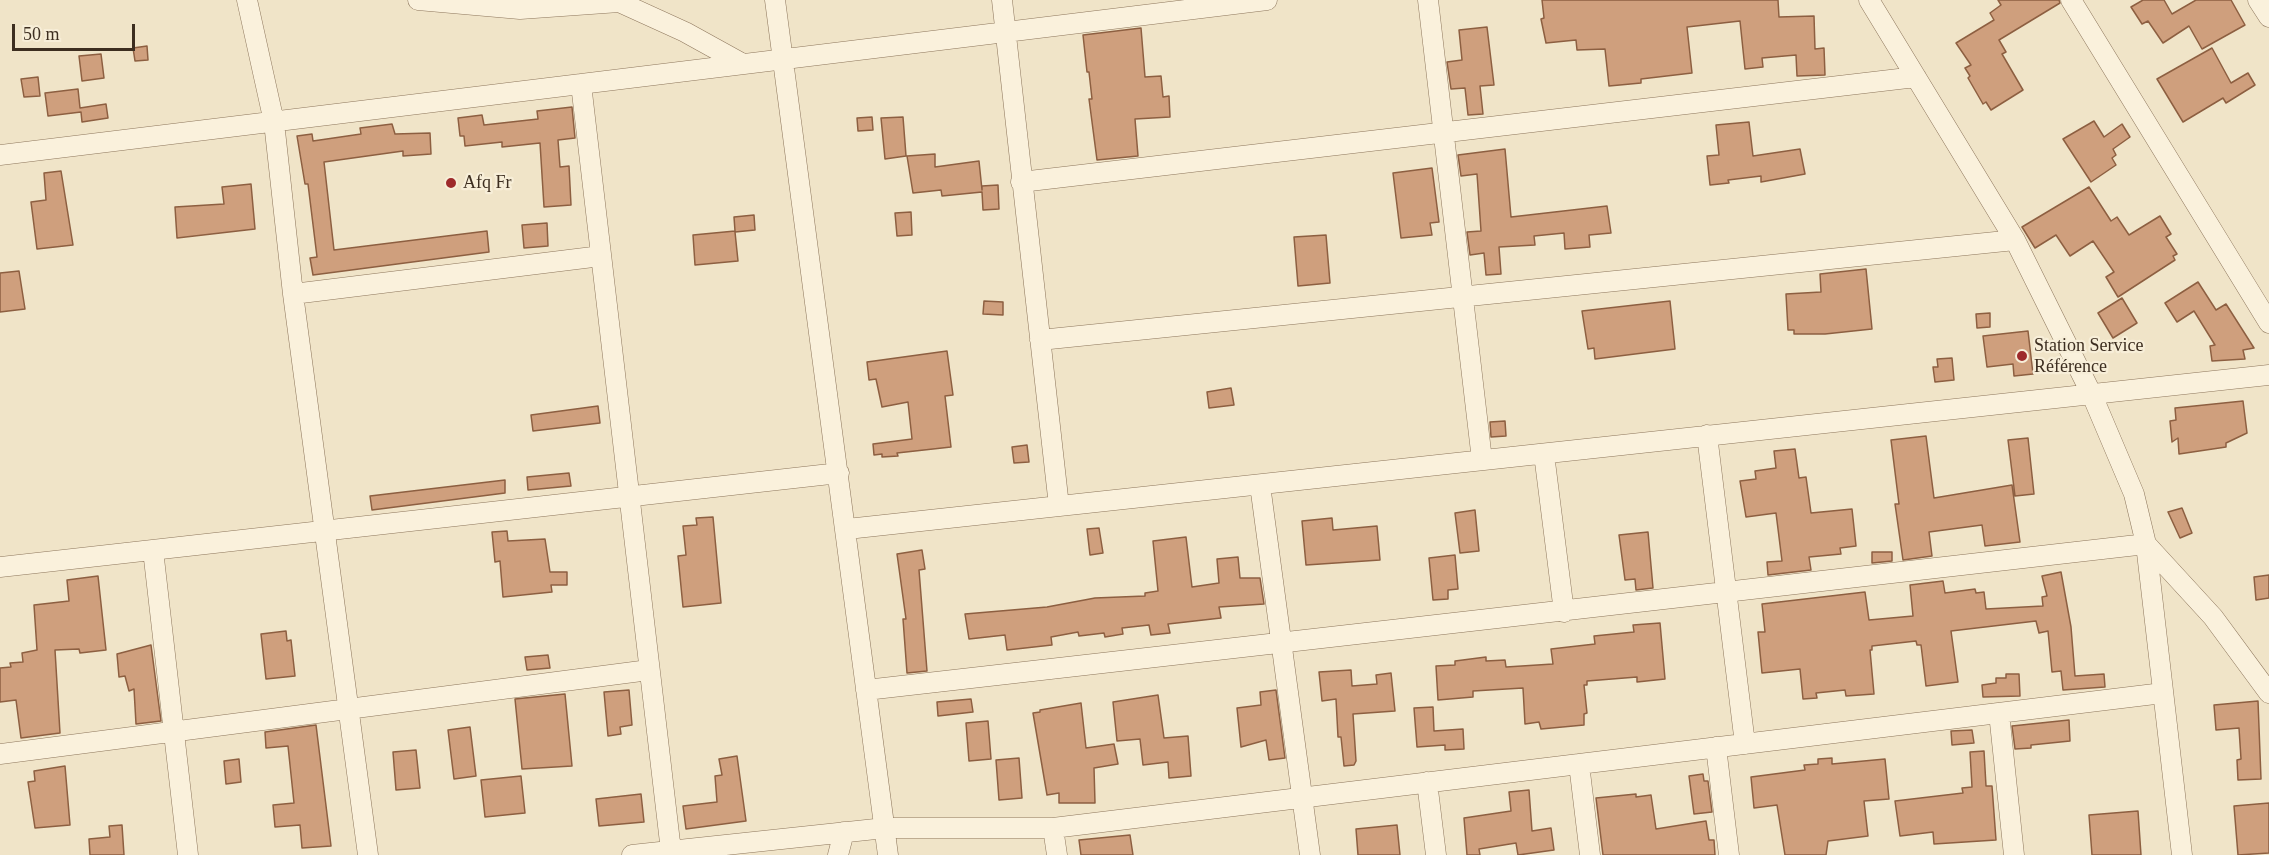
<!DOCTYPE html>
<meta charset="utf-8">
<style>
body{margin:0}
#map{position:relative;width:2269px;height:855px;overflow:hidden;background:#f0e4c8;font-family:Georgia,serif}
canvas{display:block}
.scale{position:absolute;left:12px;top:24px;width:123px;height:27px;box-sizing:border-box;border:3px solid #3d2e20;border-top:0;padding-left:8px;font-size:18px;line-height:21px;white-space:nowrap;color:#3d2e20;-webkit-text-stroke:4px #f7eed8;paint-order:stroke}
</style>
<div id="map">
<canvas width="2269" height="855"></canvas>
<div class="scale">50 m</div>
</div>
<script>
const c = document.querySelector('canvas').getContext('2d');
c.lineJoin = 'round';
function fill(path, color) { c.fillStyle = color; c.fill(path, 'evenodd'); }
function trace(path, color, width, dash) { c.strokeStyle = color; c.lineWidth = width; c.lineCap = dash ? 'butt' : 'round'; c.setLineDash(dash || []); c.stroke(path); }
function drawText(font, color, halo, rows, align = 'center') {
  c.font = font + ' Georgia,serif'; c.lineWidth = 4.5; c.setLineDash([]); c.textBaseline = 'middle'; c.strokeStyle = halo; c.fillStyle = color; for (const [text, x, y, turn = 0] of rows) {
    c.save(); c.translate(x, y); c.rotate((+turn || 0) * Math.PI / 180); c.textAlign = isNaN(turn) ? turn : align; if (halo) c.strokeText(text, 0, 0); c.fillText(text, 0, 0); c.restore();
  }
}
const building = new Path2D(`
 M 1542,0 L 1778,0 L 1779,17 L 1814,16 L 1815,49 L 1824,48 L 1825,75 L 1797,76 L 1796,55 L 1762,58 L 1763,67 L 1745,69 L 1740,21 L 1687,27 L 1692,73 L 1641,79 L 1641,83 L 1609,86 L 1605,49 L 1577,50 L 1576,40 L 1546,43 L 1541,19 L 1544,18 Z
 M 1998,0 L 2059,0 L 2060,3 L 1999,40 L 2006,52 L 2002,54 L 2023,90 L 1991,110 L 1986,102 L 1983,104 L 1968,78 L 1970,76 L 1965,68 L 1971,65 L 1956,43 L 1994,20 L 1990,13 L 2001,5 Z
 M 2143,0 L 2164,0 L 2172,14 L 2196,0 L 2231,0 L 2245,25 L 2202,49 L 2189,26 L 2163,43 L 2148,21 L 2142,24 L 2131,7 Z
 M 1487,27 L 1494,85 L 1480,86 L 1483,114 L 1468,115 L 1465,88 L 1451,89 L 1447,62 L 1462,60 L 1459,30 Z
 M 1141,28 L 1145,77 L 1161,76 L 1163,97 L 1169,96 L 1170,117 L 1135,119 L 1138,156 L 1097,160 L 1089,99 L 1092,99 L 1089,72 L 1087,72 L 1083,35 Z
 M 147,46 L 148,60 L 135,61 L 133,48 Z
 M 2212,48 L 2231,83 L 2248,73 L 2255,85 L 2226,103 L 2223,98 L 2183,122 L 2157,79 Z
 M 101,54 L 104,78 L 82,81 L 79,56 Z
 M 38,77 L 40,96 L 24,97 L 21,79 Z
 M 78,89 L 80,108 L 106,104 L 108,118 L 82,122 L 81,112 L 48,116 L 45,93 Z
 M 572,107 L 575,138 L 558,140 L 560,167 L 569,166 L 571,205 L 544,207 L 540,143 L 502,147 L 502,142 L 465,146 L 464,136 L 460,136 L 458,118 L 482,115 L 484,125 L 538,119 L 537,111 Z
 M 872,117 L 873,130 L 858,131 L 857,118 Z
 M 903,117 L 906,156 L 885,159 L 881,118 Z
 M 2094,121 L 2104,137 L 2122,124 L 2130,137 L 2113,149 L 2116,155 L 2112,158 L 2116,165 L 2091,182 L 2063,139 Z
 M 1749,122 L 1753,156 L 1800,149 L 1805,174 L 1761,182 L 1761,176 L 1728,180 L 1729,183 L 1710,185 L 1707,156 L 1719,155 L 1716,125 Z
 M 392,124 L 395,134 L 430,133 L 431,154 L 403,156 L 403,151 L 324,162 L 334,250 L 487,231 L 489,252 L 313,275 L 310,258 L 317,257 L 308,184 L 305,184 L 297,136 L 312,134 L 313,141 L 361,134 L 360,128 Z
 M 1505,149 L 1511,217 L 1607,206 L 1611,233 L 1589,235 L 1590,247 L 1565,249 L 1564,233 L 1534,236 L 1535,245 L 1499,247 L 1501,274 L 1486,275 L 1484,253 L 1470,255 L 1467,232 L 1481,231 L 1477,174 L 1461,176 L 1458,155 Z
 M 935,154 L 935,167 L 979,161 L 982,190 L 982,186 L 998,185 L 999,209 L 983,210 L 982,192 L 942,196 L 941,190 L 913,193 L 907,156 Z
 M 1432,168 L 1439,222 L 1430,223 L 1432,235 L 1401,238 L 1393,173 Z
 M 61,171 L 73,245 L 37,249 L 31,202 L 46,200 L 44,173 Z
 M 251,184 L 255,229 L 177,238 L 175,207 L 224,204 L 222,187 Z
 M 2089,187 L 2111,221 L 2117,217 L 2129,235 L 2160,216 L 2171,234 L 2166,237 L 2177,254 L 2173,256 L 2175,260 L 2118,297 L 2106,277 L 2114,272 L 2093,241 L 2070,256 L 2056,235 L 2035,248 L 2022,227 Z
 M 911,212 L 912,235 L 897,236 L 895,213 Z
 M 754,215 L 755,230 L 735,232 L 738,261 L 695,265 L 693,235 L 735,231 L 734,217 Z
 M 547,223 L 548,246 L 524,248 L 522,225 Z
 M 1326,235 L 1330,283 L 1298,286 L 1294,237 Z
 M 1866,269 L 1872,329 L 1825,334 L 1794,334 L 1794,330 L 1788,330 L 1786,294 L 1821,292 L 1820,274 Z
 M 19,271 L 25,309 L 0,312 L 0,273 Z
 M 2198,282 L 2216,310 L 2226,304 L 2254,348 L 2243,350 L 2245,359 L 2212,361 L 2210,346 L 2215,345 L 2194,311 L 2177,322 L 2165,303 Z
 M 2122,298 L 2137,323 L 2113,338 L 2098,313 Z
 M 984,301 L 1003,302 L 1003,315 L 983,314 Z
 M 1670,301 L 1675,349 L 1595,359 L 1594,348 L 1588,349 L 1582,311 Z
 M 1990,313 L 1990,327 L 1977,328 L 1976,314 Z
 M 2028,331 L 2033,374 L 2014,376 L 2013,364 L 1987,367 L 1983,336 Z
 M 947,351 L 953,395 L 945,396 L 951,447 L 897,453 L 898,456 L 882,457 L 882,454 L 874,455 L 873,444 L 912,439 L 908,402 L 882,407 L 876,379 L 869,380 L 867,362 Z
 M 1952,358 L 1954,380 L 1935,382 L 1933,367 L 1938,367 L 1937,359 Z
 M 1231,388 L 1234,405 L 1209,408 L 1207,392 Z
 M 2243,401 L 2247,433 L 2226,443 L 2226,447 L 2179,454 L 2178,438 L 2172,442 L 2170,421 L 2176,420 L 2175,408 Z
 M 598,406 L 600,423 L 533,431 L 531,415 Z
 M 1505,421 L 1506,436 L 1491,437 L 1490,422 Z
 M 1926,436 L 1934,498 L 2012,485 L 2020,542 L 1985,546 L 1982,525 L 1929,532 L 1932,556 L 1903,560 L 1895,504 L 1899,504 L 1891,440 Z
 M 2028,438 L 2034,494 L 2015,496 L 2008,440 Z
 M 1027,445 L 1029,462 L 1014,463 L 1012,447 Z
 M 1795,449 L 1799,478 L 1806,477 L 1811,513 L 1852,509 L 1856,546 L 1840,548 L 1841,554 L 1809,557 L 1811,570 L 1768,575 L 1767,562 L 1782,561 L 1776,513 L 1746,517 L 1740,481 L 1756,479 L 1755,471 L 1776,468 L 1774,451 Z
 M 569,473 L 571,486 L 528,490 L 527,477 Z
 M 505,480 L 505,493 L 372,510 L 370,496 Z
 M 2182,508 L 2192,533 L 2180,538 L 2168,512 Z
 M 1475,510 L 1479,551 L 1460,553 L 1455,513 Z
 M 713,517 L 721,603 L 683,607 L 678,556 L 686,555 L 683,526 L 697,525 L 696,518 Z
 M 1332,518 L 1333,530 L 1377,526 L 1380,560 L 1306,565 L 1302,521 Z
 M 1099,528 L 1103,553 L 1090,555 L 1087,529 Z
 M 507,531 L 508,541 L 545,539 L 550,572 L 567,572 L 567,585 L 551,585 L 552,592 L 503,597 L 500,561 L 495,562 L 492,532 Z
 M 1648,532 L 1653,588 L 1636,590 L 1635,579 L 1625,580 L 1619,535 Z
 M 1186,537 L 1192,587 L 1219,583 L 1217,559 L 1238,557 L 1240,578 L 1260,578 L 1264,604 L 1219,607 L 1221,618 L 1168,624 L 1170,633 L 1151,635 L 1149,625 L 1122,628 L 1123,634 L 1105,637 L 1104,633 L 1079,636 L 1078,632 L 1051,637 L 1052,645 L 1007,650 L 1005,635 L 969,639 L 965,614 L 1047,607 L 1095,598 L 1145,596 L 1145,593 L 1158,591 L 1153,541 Z
 M 922,550 L 925,569 L 919,570 L 927,671 L 907,673 L 903,619 L 906,619 L 897,554 Z
 M 1872,552 L 1892,552 L 1892,561 L 1872,563 Z
 M 1455,555 L 1458,589 L 1448,590 L 1448,599 L 1433,600 L 1429,558 Z
 M 2061,572 L 2071,627 L 2075,676 L 2104,674 L 2105,687 L 2063,690 L 2061,671 L 2052,672 L 2048,631 L 2039,633 L 2036,621 L 1951,631 L 1958,682 L 1926,686 L 1921,645 L 1917,645 L 1916,641 L 1872,646 L 1872,650 L 1870,650 L 1874,694 L 1846,696 L 1845,690 L 1816,693 L 1817,698 L 1803,699 L 1800,669 L 1762,673 L 1758,632 L 1765,632 L 1762,604 L 1865,592 L 1869,620 L 1913,616 L 1910,585 L 1943,581 L 1945,593 L 1975,589 L 1976,593 L 1984,592 L 1986,609 L 2043,606 L 2042,597 L 2047,596 L 2042,576 Z
 M 2269,575 L 2269,598 L 2256,600 L 2254,577 Z
 M 98,576 L 106,650 L 80,653 L 79,649 L 55,650 L 60,733 L 21,738 L 16,700 L 0,702 L 0,668 L 11,667 L 10,663 L 23,662 L 22,653 L 37,650 L 34,605 L 69,601 L 67,580 Z
 M 1660,623 L 1665,679 L 1637,682 L 1637,677 L 1587,681 L 1587,685 L 1584,685 L 1587,713 L 1584,714 L 1584,725 L 1541,729 L 1539,722 L 1525,724 L 1523,688 L 1473,691 L 1473,697 L 1438,700 L 1436,666 L 1455,665 L 1455,661 L 1486,657 L 1486,661 L 1505,660 L 1506,667 L 1553,664 L 1551,649 L 1595,644 L 1594,636 L 1634,632 L 1633,625 Z
 M 286,631 L 287,641 L 291,640 L 295,676 L 266,679 L 261,634 Z
 M 151,645 L 161,721 L 136,724 L 134,689 L 129,691 L 125,676 L 119,677 L 117,654 Z
 M 548,655 L 550,668 L 527,670 L 525,657 Z
 M 1351,670 L 1352,686 L 1377,684 L 1376,675 L 1391,673 L 1395,711 L 1353,714 L 1356,761 L 1354,765 L 1344,766 L 1341,737 L 1338,737 L 1336,699 L 1322,701 L 1319,672 Z
 M 2006,674 L 2019,674 L 2020,696 L 1983,697 L 1982,685 L 1996,683 L 1996,678 L 2006,678 Z
 M 629,690 L 632,725 L 620,727 L 621,734 L 608,736 L 604,692 Z
 M 1276,690 L 1285,758 L 1269,760 L 1266,740 L 1241,747 L 1237,708 L 1261,705 L 1260,692 Z
 M 565,694 L 572,766 L 522,769 L 515,699 Z
 M 1158,695 L 1164,738 L 1188,736 L 1191,776 L 1169,778 L 1168,762 L 1143,765 L 1140,739 L 1117,741 L 1113,702 Z
 M 971,699 L 973,712 L 938,716 L 937,702 Z
 M 2258,701 L 2261,779 L 2238,780 L 2237,760 L 2241,759 L 2239,728 L 2216,730 L 2214,705 Z
 M 1081,703 L 1086,748 L 1114,744 L 1118,764 L 1094,768 L 1095,803 L 1059,803 L 1059,793 L 1047,795 L 1033,713 L 1040,712 L 1040,710 Z
 M 1433,707 L 1434,731 L 1463,729 L 1464,749 L 1445,750 L 1445,745 L 1417,747 L 1414,708 Z
 M 2069,720 L 2070,741 L 2031,745 L 2031,748 L 2015,749 L 2012,726 Z
 M 988,721 L 991,759 L 969,761 L 966,723 Z
 M 316,725 L 331,846 L 302,848 L 300,825 L 275,827 L 273,805 L 294,803 L 288,746 L 266,748 L 265,732 Z
 M 470,727 L 476,776 L 454,779 L 448,730 Z
 M 1972,730 L 1974,743 L 1952,745 L 1951,731 Z
 M 416,750 L 420,788 L 396,790 L 393,752 Z
 M 1984,751 L 1986,786 L 1992,786 L 1996,840 L 1934,844 L 1933,832 L 1900,836 L 1895,801 L 1963,793 L 1962,788 L 1972,787 L 1970,752 Z
 M 737,756 L 746,821 L 686,829 L 683,806 L 717,802 L 715,776 L 722,775 L 719,759 Z
 M 1019,758 L 1022,798 L 999,800 L 996,760 Z
 M 1832,758 L 1832,764 L 1885,759 L 1889,799 L 1864,801 L 1868,836 L 1828,841 L 1826,855 L 1785,855 L 1777,805 L 1754,808 L 1751,777 L 1805,770 L 1804,765 L 1818,764 L 1818,759 Z
 M 239,759 L 241,782 L 226,784 L 224,761 Z
 M 65,766 L 70,825 L 35,828 L 28,782 L 35,781 L 34,771 Z
 M 1703,774 L 1704,781 L 1708,781 L 1712,812 L 1694,814 L 1689,776 Z
 M 521,776 L 525,813 L 485,817 L 481,780 Z
 M 1529,790 L 1532,831 L 1551,828 L 1554,850 L 1518,855 L 1516,843 L 1479,849 L 1480,855 L 1467,855 L 1464,818 L 1511,811 L 1509,792 Z
 M 641,794 L 644,822 L 599,826 L 596,799 Z
 M 1636,794 L 1636,797 L 1651,795 L 1656,829 L 1706,821 L 1709,840 L 1714,840 L 1715,855 L 1603,855 L 1596,798 Z
 M 2269,803 L 2269,853 L 2238,855 L 2234,806 Z
 M 2138,811 L 2141,855 L 2092,855 L 2089,815 Z
 M 122,825 L 124,855 L 90,855 L 89,839 L 110,837 L 109,826 Z
 M 1397,825 L 1400,855 L 1358,855 L 1356,829 Z
 M 1130,835 L 1133,855 L 1081,855 L 1079,840 Z`);
fill(building, '#cf9f7d');
trace(building, '#8d5f41', 1.5);
const minor = new Path2D(`
 M 247,0 L 274,122 L 293,294 L 601,256
 M 418,0 L 520,9 L 619,2 L 685,32 L 743,64
 M 775,0 L 888,855
 M 1002,0 L 1059,506
 M 1428,0 L 1482,460
 M 1869,0 L 2015,240 L 2092,395 L 2134,494 L 2146,544 L 2182,855
 M 2071,0 L 2269,323
 M 2258,0 L 2269,17
 M 581,84 L 671,851
 M 0,155 L 1267,0
 M 1021,182 L 1916,77
 M 293,294 L 368,855
 M 1040,340 L 2015,240
 M 1707,435 L 1745,744
 M 1544,454 L 1564,612
 M 1260,485 L 1310,855
 M 847,529 L 2269,375
 M 153,550 L 188,855
 M 0,567 L 839,473
 M 866,690 L 2146,544 L 2213,617 L 2269,693
 M 1999,713 L 2014,855
 M 1716,747 L 1729,855
 M 0,754 L 649,670
 M 1579,764 L 1590,855
 M 1427,782 L 1436,855
 M 1053,828 L 1057,855
 M 632,855 L 885,828 L 1053,828 L 2163,693
 M 838,855 L 844,832`);
trace(minor, '#8d765c', 21);
trace(minor, '#faf1dc', 20);
for (const [x, y, r, color] of [
 [451,183,6,"#9e2a2b"],
 [2022,356,6,"#9e2a2b"]
]) { const dot = new Path2D(); dot.arc(x, y, r, 0, 2 * Math.PI); c.fillStyle = color; c.fill(dot); trace(dot, '#f7eed8', 2); }
drawText('18px', '#3d2e20', '#f7eed8', [
 ["Afq Fr",463,183],
 ["Station Service",2034,346],
 ["Référence",2034,367]
], 'left');
</script>
